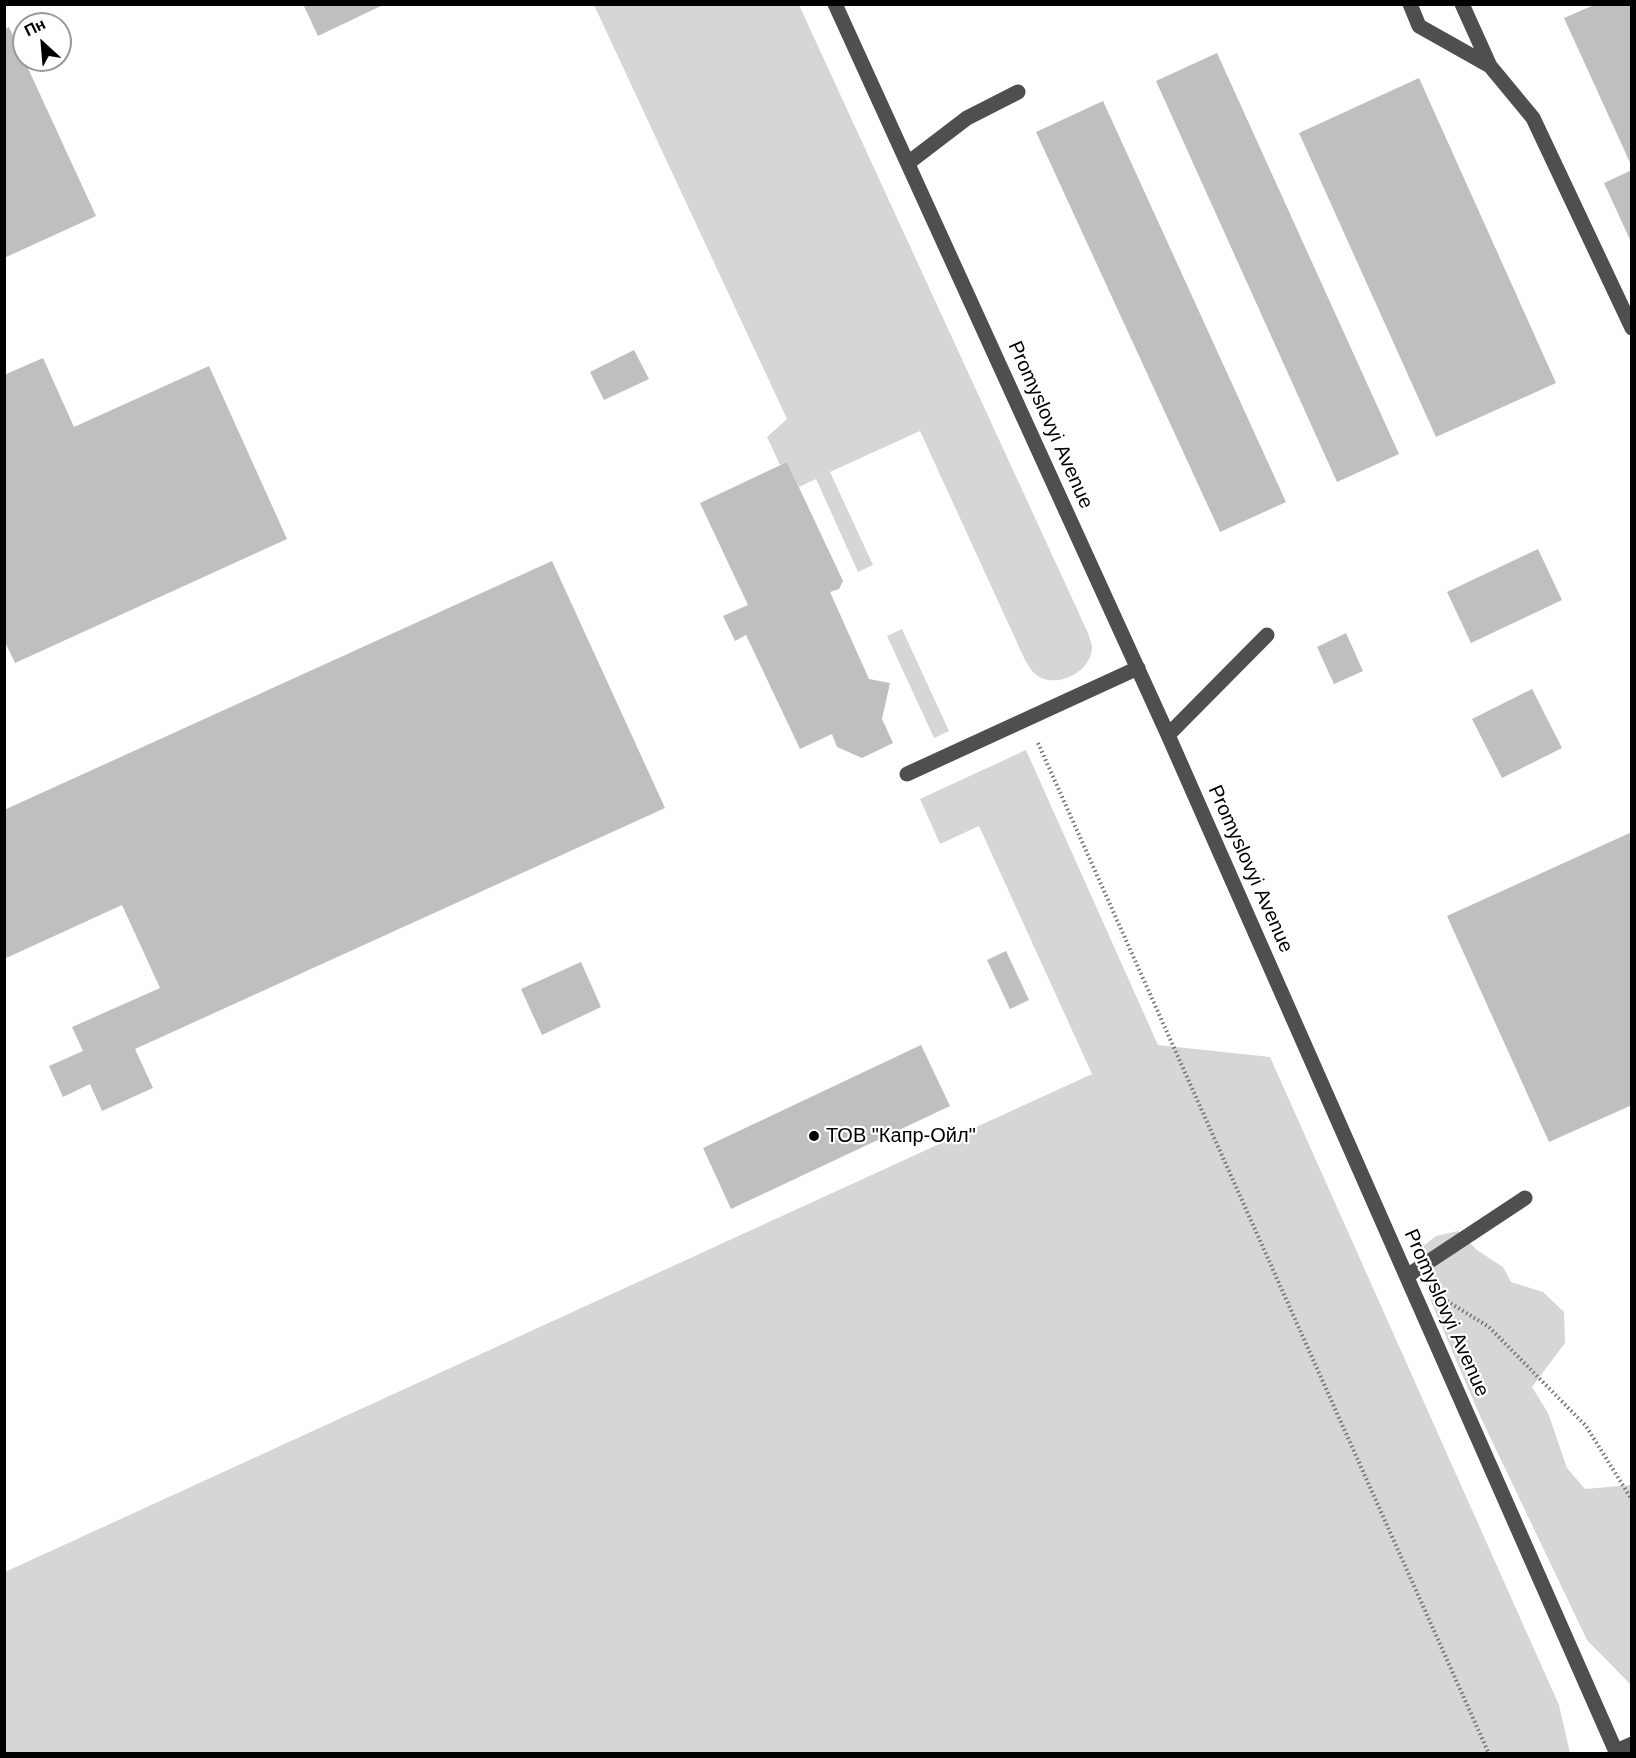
<!DOCTYPE html>
<meta charset="utf-8">
<style>
body{margin:0}
#map{position:relative;width:1636px;height:1758px;overflow:hidden;background:#fff;font-family:Arial,sans-serif}
canvas{display:block}
.frame{position:absolute;inset:0;border:6px solid #000;pointer-events:none}
.north{position:absolute;left:12px;top:12px;width:60px;height:60px;box-sizing:border-box;background:#fff;border:2px solid #999;border-radius:50%;rotate:334deg;font-size:16px;font-weight:700;line-height:24px;text-align:center;color:#000}
.north::after{content:'';display:block;margin:auto;width:21px;height:27px;background:#000;clip-path:polygon(50% 0,100% 100%,50% 72%,0 100%)}
</style>
<div id="map">
<canvas width="1636" height="1758"></canvas>
<div class="frame"></div>
<div class="north">Пн</div>
</div>
<script>
const c = document.querySelector('canvas').getContext('2d');
c.lineJoin = 'round';
function fill(path, color) { c.fillStyle = color; c.fill(path, 'evenodd'); }
function trace(path, color, width, dash) { c.strokeStyle = color; c.lineWidth = width; c.lineCap = dash ? 'butt' : 'round'; c.setLineDash(dash || []); c.stroke(path); }
function drawText(font, color, halo, rows, align = 'center') {
  c.font = font + ' Arial,sans-serif'; c.lineWidth = 4.5; c.setLineDash([]); c.textBaseline = 'middle'; c.strokeStyle = halo; c.fillStyle = color; for (const [text, x, y, turn = 0] of rows) {
    c.save(); c.translate(x, y); c.rotate((+turn || 0) * Math.PI / 180); c.textAlign = isNaN(turn) ? turn : align; if (halo) c.strokeText(text, 0, 0); c.fillText(text, 0, 0); c.restore();
  }
}
fill(new Path2D(`
 M 594,5 L 799,5 L 1088,633 C 1089,637 1092,643 1092,647 C 1092,673 1052,692 1033,672 C 1030,669 1028,664 1025,660 L 920,431 L 830,472 L 873,565 L 858,572 L 816,479 L 799,487 L 787,462 L 780,465 L 767,437 L 787,419 Z
 M 902,629 L 949,731 L 934,738 L 887,636 Z
 M 1026,750 L 1158,1045 L 1270,1057 L 1559,1705 L 1570,1753 L 5,1753 L 5,1572 L 1092,1074 L 979,826 L 940,844 L 920,799 Z
 M 1458,1231 L 1477,1250 L 1503,1267 L 1511,1282 L 1543,1292 L 1564,1312 L 1565,1343 L 1532,1387 L 1548,1413 L 1567,1468 L 1585,1489 L 1631,1485 L 1631,1685 L 1587,1640 L 1480,1416 L 1432,1304 L 1416,1252 L 1436,1236 Z`), '#d6d6d6');
fill(new Path2D(`
 M 303,4 L 385,4 L 318,36 Z
 M 1594,5 L 1632,5 L 1632,167 L 1564,18 Z
 M 9,27 L 96,216 L 4,258 L 4,29 Z
 M 1217,53 L 1399,454 L 1337,482 L 1156,81 Z
 M 1419,78 L 1556,383 L 1436,437 L 1299,133 Z
 M 1103,101 L 1286,502 L 1220,532 L 1036,132 Z
 M 1632,170 L 1632,244 L 1604,183 Z
 M 634,350 L 649,379 L 604,400 L 590,372 Z
 M 43,358 L 74,427 L 209,366 L 287,539 L 15,663 L 4,640 L 4,375 Z
 M 787,462 L 843,581 L 839,589 L 830,592 L 869,679 L 890,683 L 882,719 L 893,743 L 862,758 L 837,747 L 832,734 L 800,749 L 746,635 L 735,641 L 723,616 L 748,605 L 700,503 Z
 M 1538,549 L 1562,600 L 1471,643 L 1447,592 Z
 M 552,561 L 665,808 L 135,1049 L 153,1088 L 102,1111 L 90,1084 L 63,1097 L 49,1066 L 83,1051 L 72,1027 L 160,988 L 122,905 L 4,959 L 4,810 Z
 M 1346,633 L 1363,671 L 1334,684 L 1317,647 Z
 M 1532,689 L 1562,748 L 1502,778 L 1472,719 Z
 M 1632,832 L 1632,1105 L 1549,1142 L 1447,916 Z
 M 1006,951 L 1029,1000 L 1010,1009 L 987,960 Z
 M 581,962 L 601,1007 L 542,1035 L 521,989 Z
 M 921,1045 L 950,1106 L 731,1209 L 703,1148 Z`), '#bfbfbf');
trace(new Path2D(`
 M 1038,743 L 1489,1754
 M 1447,1301 L 1489,1327 L 1586,1426 L 1632,1500`), '#717171', 4, [1.5, 3]);
trace(new Path2D(`
 M 835,4 L 1168,735 L 1617,1754
 M 1410,4 L 1419,26 L 1490,66
 M 1462,4 L 1490,66 L 1533,118 L 1632,328
 M 908,163 L 967,118 L 1018,92
 M 1168,735 L 1267,635
 M 907,774 L 1138,668
 M 1407,1276 L 1525,1198
 M 1616,1751 L 1632,1744`), '#4f4f4f', 15);
for (const [x, y, r, color] of [
 [814,1136,6,"#000"]
]) { const dot = new Path2D(); dot.arc(x, y, r, 0, 2 * Math.PI); c.fillStyle = color; c.fill(dot); trace(dot, '#fff', 2); }
drawText('20px', '#000', '#fff', [
 ["Promyslovyi Avenue",1050,425,66],
 ["Promyslovyi Avenue",1250,869,66],
 ["Promyslovyi Avenue",1446,1313,66]
]);
drawText('20px', '#000', '#fff', [
 ["ТОВ \"Капр-Ойл\"",826,1136]
], 'left');
</script>
